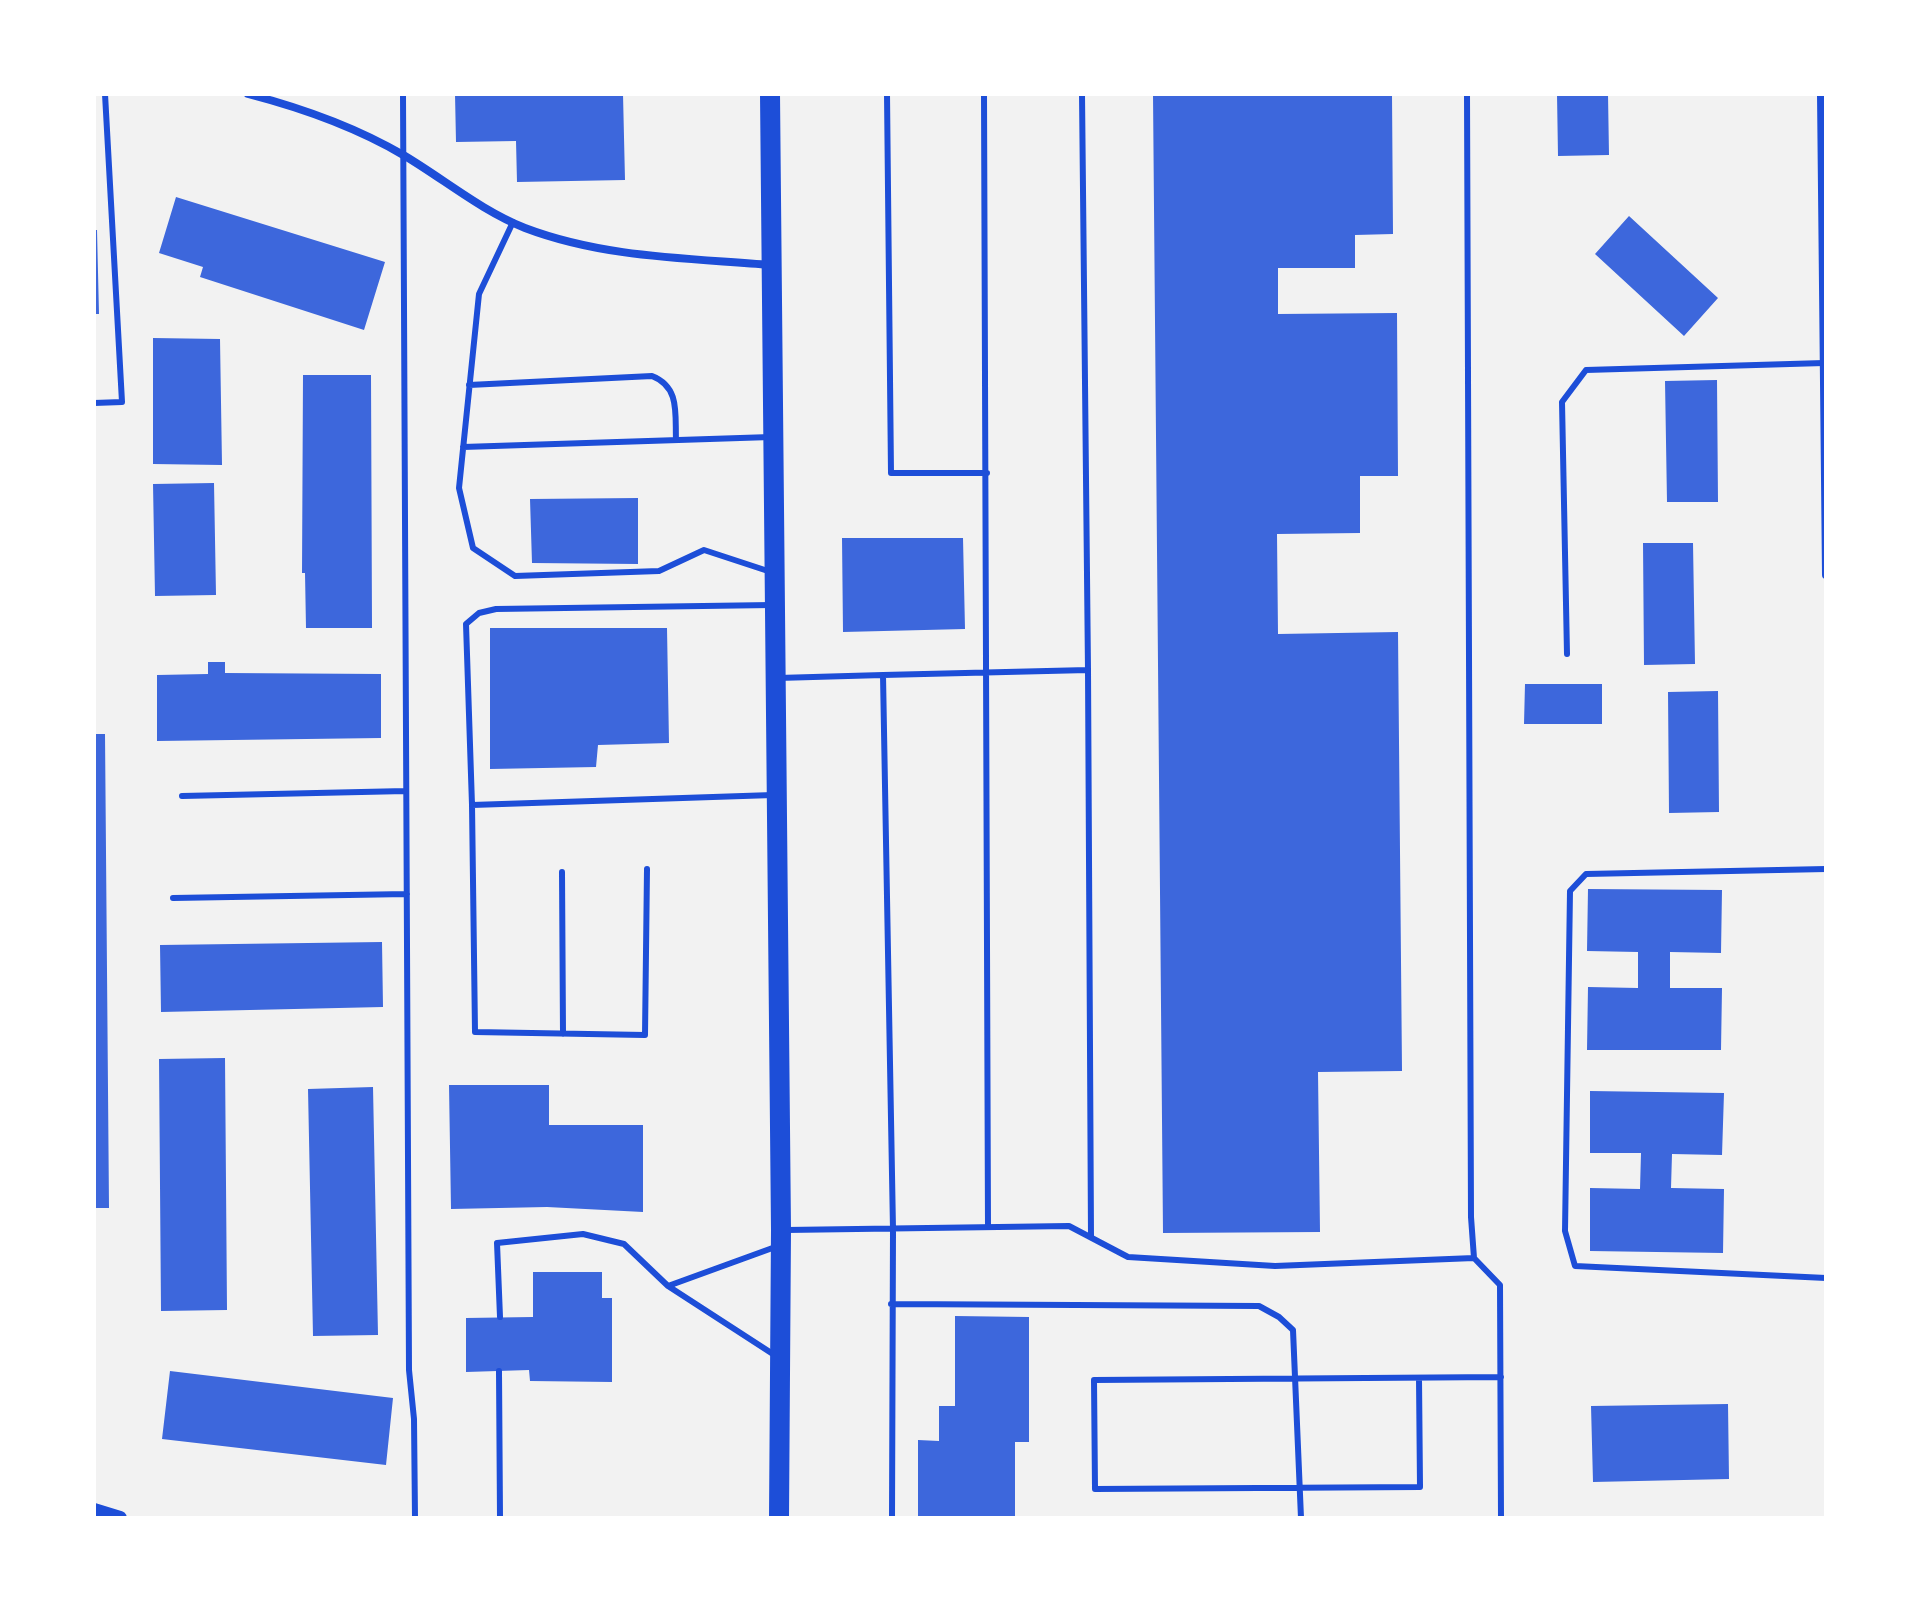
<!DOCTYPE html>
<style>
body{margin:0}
#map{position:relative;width:1920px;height:1612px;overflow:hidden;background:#f2f2f2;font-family:Spectral,serif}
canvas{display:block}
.frame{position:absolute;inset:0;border:96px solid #fff;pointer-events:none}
</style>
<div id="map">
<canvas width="1920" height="1612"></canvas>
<div class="frame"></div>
</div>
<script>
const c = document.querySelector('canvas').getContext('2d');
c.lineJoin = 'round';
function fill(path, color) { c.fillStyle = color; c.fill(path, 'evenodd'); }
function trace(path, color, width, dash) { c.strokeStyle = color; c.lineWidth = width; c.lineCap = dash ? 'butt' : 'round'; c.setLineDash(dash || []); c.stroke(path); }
fill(new Path2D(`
 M 455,94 L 623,94 L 625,180 L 517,182 L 516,141 L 456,142 Z
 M 1153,94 L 1392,94 L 1393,234 L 1355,235 L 1355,268 L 1278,268 L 1278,314 L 1397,313 L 1398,476 L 1360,476 L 1360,533 L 1277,534 L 1278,634 L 1398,632 L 1402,1071 L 1318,1072 L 1320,1232 L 1163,1233 Z
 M 1557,94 L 1608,94 L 1609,155 L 1558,156 Z
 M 176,197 L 385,262 L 364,330 L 200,277 L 203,267 L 159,253 Z
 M 1629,216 L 1718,298 L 1684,336 L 1595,254 Z
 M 94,230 L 97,230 L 99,314 L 94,314 Z
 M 153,338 L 220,339 L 222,465 L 153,464 Z
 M 303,375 L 371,375 L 372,628 L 306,628 L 305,573 L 302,573 Z
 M 1717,380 L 1718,502 L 1667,502 L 1665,381 Z
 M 214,483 L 216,595 L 155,596 L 153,484 Z
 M 638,498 L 638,564 L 532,563 L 530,499 Z
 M 842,538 L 963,538 L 965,629 L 843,632 Z
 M 1643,543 L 1693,543 L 1695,664 L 1644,665 Z
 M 490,628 L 667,628 L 669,743 L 598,745 L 596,767 L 490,769 Z
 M 208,662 L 225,662 L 225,673 L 381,674 L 381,738 L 157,741 L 157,675 L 208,674 Z
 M 1525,684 L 1602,684 L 1602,724 L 1524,724 Z
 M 1718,691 L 1719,812 L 1669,813 L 1668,692 Z
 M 94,734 L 105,734 L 109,1208 L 94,1208 Z
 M 1588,889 L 1722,890 L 1721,953 L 1670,952 L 1670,988 L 1722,988 L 1721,1050 L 1587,1050 L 1588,987 L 1638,988 L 1638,952 L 1587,951 Z
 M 382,942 L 383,1007 L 161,1012 L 160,945 Z
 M 225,1058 L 227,1310 L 161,1311 L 159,1059 Z
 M 449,1085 L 549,1085 L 549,1125 L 643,1125 L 643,1212 L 547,1207 L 451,1209 Z
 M 373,1087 L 378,1335 L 313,1336 L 308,1089 Z
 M 1590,1091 L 1724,1093 L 1722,1155 L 1672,1154 L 1671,1188 L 1724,1189 L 1723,1253 L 1590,1251 L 1590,1188 L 1640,1189 L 1641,1153 L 1590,1153 Z
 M 533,1272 L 602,1272 L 602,1298 L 612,1298 L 612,1382 L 530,1381 L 529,1370 L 466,1372 L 466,1318 L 533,1317 Z
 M 955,1316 L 1029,1317 L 1029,1442 L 1015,1442 L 1015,1518 L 918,1518 L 918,1440 L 939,1441 L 939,1406 L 955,1406 Z
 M 170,1371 L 393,1398 L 386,1465 L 162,1439 Z
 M 1728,1404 L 1729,1479 L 1593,1482 L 1591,1406 Z`), '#3d67dc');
trace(new Path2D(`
 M 403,94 L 409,1370 L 414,1419 L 415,1518
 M 887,94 L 891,473 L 987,473
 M 984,94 L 988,1227
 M 1082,94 L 1088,670
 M 1467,94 L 1471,1217 L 1474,1258 L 1500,1285 L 1501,1518
 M 513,222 L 479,294 L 459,488 L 473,548 L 515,576 L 659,571 L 704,550 L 771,572
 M 469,385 L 652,376 C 680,387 675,413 676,440
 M 94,403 L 122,402 L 105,94
 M 463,447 L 771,437
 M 1567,654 L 1562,402 L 1586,370 L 1824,363
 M 778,678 L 883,675
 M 182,796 L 406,791
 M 472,805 L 466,624 L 479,613 L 496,609 L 772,605
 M 647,869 L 645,1035 L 475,1032 L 472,805 L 773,795
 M 1826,869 L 1586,874 L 1570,891 L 1565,1231 L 1575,1266 L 1826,1278
 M 562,872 L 563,1034
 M 173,898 L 407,894
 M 786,1230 L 1069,1226 L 1128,1257 L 1275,1266 L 1474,1258
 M 668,1286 L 778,1246
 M 891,1304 L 1259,1306 L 1279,1317 L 1293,1330 L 1301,1518
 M 500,1317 L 497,1243 L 583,1234 L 624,1244 L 668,1286 L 776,1356
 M 499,1371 L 500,1518
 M 1419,1378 L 1420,1487 L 1095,1489 L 1094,1380 L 1501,1377
 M 892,1518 L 893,1229 L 883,675 L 1088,670 L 1091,1237`), '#1d4ed8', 6);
trace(new Path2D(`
 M 248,94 C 302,108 356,127 405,156 C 445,180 482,211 525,228 C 604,258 688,258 770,265
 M 1821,94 L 1826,575`), '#1d4ed8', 8);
trace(new Path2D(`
 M 94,1510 L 120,1518`), '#1d4ed8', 14);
trace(new Path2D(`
 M 770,94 L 781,1230 L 779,1518`), '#1d4ed8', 20);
</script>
